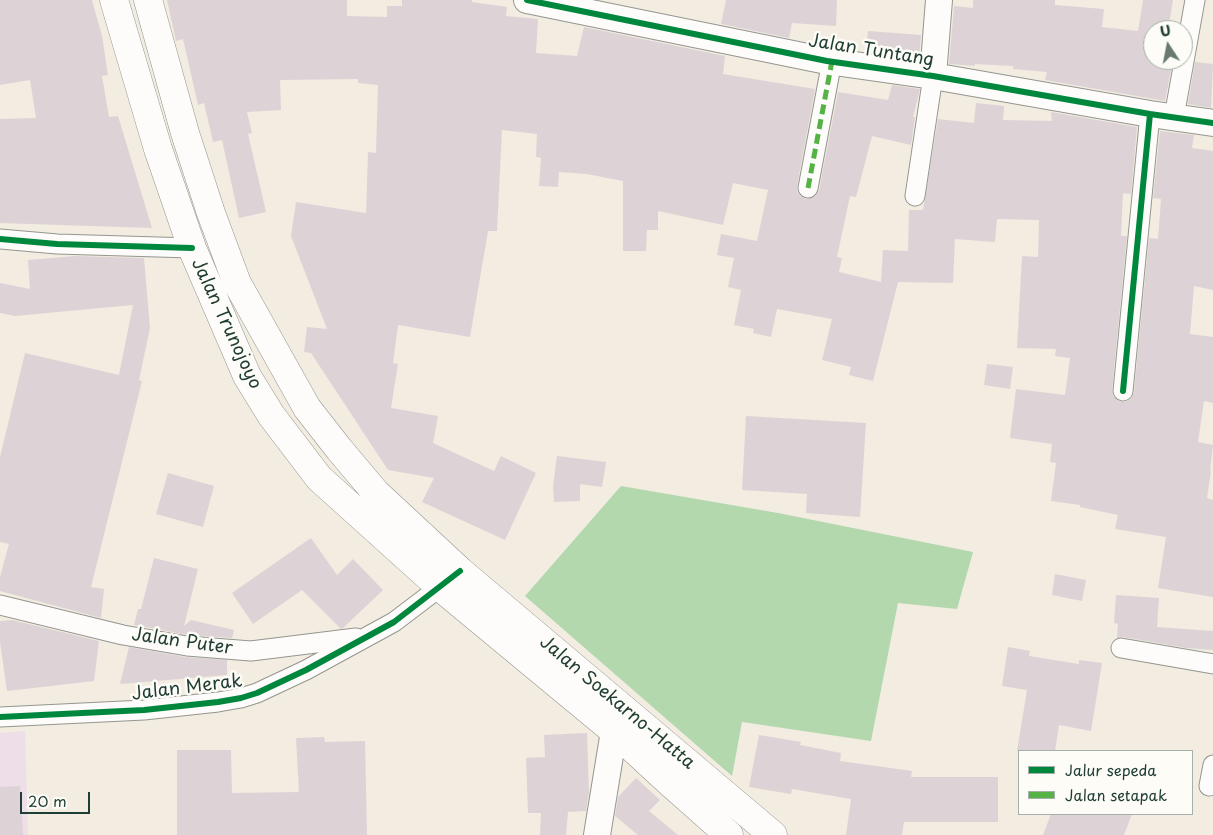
<!DOCTYPE html>
<style>
body{margin:0}
#map{position:relative;width:1213px;height:835px;overflow:hidden;background:#f2ece1;font-family:"Playpen Sans",sans-serif}
canvas{display:block}
.legend{position:absolute;left:1018px;top:750px;width:175px;height:65px;box-sizing:border-box;background:#fdfcf7;border:1px solid #a4b0a9;margin:0;padding:6px 9px;list-style:none;font-size:15px;color:#1f3d34}
.legend li{display:flex;align-items:center;gap:10px;height:25px}
.legend b{width:25px;border:1px solid #a4b0a9}
.north{position:absolute;left:1143px;top:20px;width:50px;height:50px;box-sizing:border-box;background:#fdfcf7;border:1px solid #a4b0a9;border-radius:50%;rotate:349deg;font-size:14px;font-weight:700;line-height:20px;text-align:center;color:#1f3d34}
.north::after{content:'';display:block;margin:auto;width:18px;height:22px;background:#697a71;clip-path:polygon(50% 0,100% 100%,50% 72%,0 100%)}
.scale{position:absolute;left:20px;top:792px;width:70px;height:22px;box-sizing:border-box;border:2px solid #1f3d34;border-top:0;padding-left:6px;font-size:15px;line-height:18px;white-space:nowrap;color:#1f3d34;-webkit-text-stroke:4px #fdfcf7;paint-order:stroke}
</style>
<div id="map">
<canvas width="1213" height="835"></canvas>
<ul class="legend">
<li><b style="height:6px;background:#00873e"></b>Jalur sepeda</li>
<li><b style="height:6px;background:#55b346"></b>Jalan setapak</li>
</ul>
<div class="north">U</div>
<div class="scale">20 m</div>
</div>
<script>
const c = document.querySelector('canvas').getContext('2d');
c.lineJoin = 'round';
function fill(path, color) { c.fillStyle = color; c.fill(path, 'evenodd'); }
function trace(path, color, width, dash) { c.strokeStyle = color; c.lineWidth = width; c.lineCap = dash ? 'butt' : 'round'; c.setLineDash(dash || []); c.stroke(path); }
function drawText(font, color, halo, rows, align = 'center') {
  c.font = font + ' "Playpen Sans",sans-serif'; c.lineWidth = 5; c.setLineDash([]); c.textBaseline = 'middle'; c.strokeStyle = halo; c.fillStyle = color; for (const [text, x, y, turn = 0] of rows) {
    c.save(); c.translate(x, y); c.rotate((+turn || 0) * Math.PI / 180); c.textAlign = isNaN(turn) ? turn : align; if (halo) c.strokeText(text, 0, 0); c.fillText(text, 0, 0); c.restore();
  }
}
fill(new Path2D(`
 M 25,731 L 28,835 L 0,835 L 0,733 Z`), '#eddee8');
fill(new Path2D(`
 M 621,486 L 778,513 L 973,552 L 957,609 L 898,603 L 871,741 L 742,722 L 732,776 L 525,596 Z`), '#b3d8ae');
fill(new Path2D(`
 M 0,0 L 92,0 L 102,36 L 108,75 L 102,76 L 109,117 L 118,116 L 152,228 L 0,223 L 0,119 L 36,118 L 30,80 L 0,85 Z
 M 167,0 L 347,0 L 347,16 L 387,17 L 387,6 L 402,6 L 402,0 L 472,0 L 472,2 L 507,7 L 506,16 L 538,19 L 536,53 L 577,56 L 584,27 L 725,56 L 723,74 L 815,89 L 797,186 L 797,191 L 800,196 L 806,199 L 812,198 L 816,196 L 819,190 L 838,92 L 888,100 L 892,85 L 920,89 L 913,117 L 915,117 L 911,145 L 872,136 L 856,197 L 850,196 L 837,257 L 842,258 L 839,272 L 881,282 L 883,250 L 908,251 L 909,210 L 923,210 L 938,119 L 974,123 L 976,103 L 1004,106 L 1003,120 L 1052,121 L 1051,112 L 1137,127 L 1131,194 L 1123,193 L 1121,236 L 1127,236 L 1112,390 L 1113,396 L 1117,400 L 1121,402 L 1128,401 L 1132,397 L 1134,392 L 1149,238 L 1158,239 L 1161,199 L 1153,198 L 1160,131 L 1194,135 L 1192,148 L 1213,151 L 1213,290 L 1194,286 L 1190,334 L 1213,337 L 1213,403 L 1204,401 L 1198,442 L 1213,445 L 1210,471 L 1211,471 L 1207,498 L 1213,500 L 1213,597 L 1158,588 L 1166,537 L 1115,529 L 1118,515 L 1080,507 L 1080,505 L 1051,501 L 1056,463 L 1050,462 L 1052,444 L 1010,438 L 1016,389 L 1065,395 L 1070,358 L 1055,356 L 1056,349 L 1017,348 L 1022,256 L 1038,257 L 1039,220 L 997,219 L 995,242 L 955,239 L 953,283 L 898,282 L 873,381 L 849,375 L 851,367 L 822,360 L 832,319 L 777,309 L 771,337 L 753,333 L 754,329 L 734,325 L 741,290 L 728,287 L 734,258 L 717,255 L 721,234 L 757,241 L 768,190 L 733,183 L 723,225 L 658,211 L 658,230 L 647,230 L 646,251 L 623,251 L 623,181 L 587,174 L 559,172 L 558,187 L 539,186 L 541,158 L 536,157 L 537,134 L 502,130 L 497,231 L 488,231 L 470,337 L 398,325 L 393,363 L 398,364 L 391,408 L 438,416 L 433,443 L 494,471 L 501,456 L 536,473 L 505,540 L 422,502 L 434,478 L 388,470 L 311,353 L 304,352 L 307,327 L 327,329 L 291,236 L 296,202 L 366,213 L 368,152 L 376,153 L 378,85 L 358,83 L 358,79 L 280,80 L 281,110 L 247,112 L 252,133 L 248,134 L 266,212 L 239,218 L 222,140 L 213,142 L 204,103 L 198,105 L 183,39 L 176,41 Z
 M 726,0 L 837,0 L 836,26 L 792,23 L 789,38 L 721,24 Z
 M 973,0 L 1055,0 L 1055,5 L 1104,9 L 1102,27 L 1138,31 L 1143,0 L 1173,0 L 1168,30 L 1153,30 L 1153,60 L 1173,60 L 1165,101 L 1045,80 L 1047,72 L 1013,69 L 1013,66 L 975,64 L 975,66 L 949,64 L 954,6 L 973,8 Z
 M 868,31 L 921,35 L 919,59 L 866,51 Z
 M 1195,62 L 1213,64 L 1211,108 L 1188,104 Z
 M 75,256 L 144,258 L 150,328 L 139,380 L 142,381 L 91,587 L 104,589 L 101,618 L 0,591 L 0,577 L 9,544 L 0,542 L 0,457 L 25,353 L 119,375 L 133,305 L 15,316 L 0,313 L 0,283 L 30,289 L 28,260 Z
 M 987,364 L 1013,367 L 1010,389 L 984,385 Z
 M 746,416 L 866,423 L 860,517 L 806,513 L 807,494 L 742,490 Z
 M 557,456 L 606,462 L 602,487 L 580,484 L 580,501 L 554,502 L 553,486 Z
 M 168,473 L 214,486 L 203,527 L 156,514 Z
 M 311,538 L 337,575 L 353,559 L 383,590 L 343,628 L 341,629 L 302,590 L 253,624 L 232,593 Z
 M 154,558 L 198,569 L 184,626 L 191,620 L 234,630 L 232,638 L 188,635 L 134,625 L 138,609 L 141,609 Z
 M 1055,574 L 1086,580 L 1082,601 L 1052,595 Z
 M 1116,595 L 1159,598 L 1157,627 L 1213,631 L 1213,650 L 1186,648 L 1123,637 L 1117,638 L 1118,624 L 1114,623 Z
 M 12,620 L 99,641 L 94,681 L 7,691 L 0,642 L 0,621 Z
 M 129,647 L 185,657 L 227,660 L 227,675 L 120,684 Z
 M 1008,647 L 1030,651 L 1029,656 L 1079,664 L 1079,660 L 1102,663 L 1091,731 L 1059,725 L 1055,751 L 1017,751 L 1027,690 L 1002,686 Z
 M 587,733 L 589,792 L 586,811 L 568,812 L 566,835 L 540,835 L 541,813 L 528,813 L 526,758 L 545,757 L 544,735 Z
 M 759,735 L 801,742 L 800,745 L 841,753 L 840,761 L 912,771 L 911,777 L 998,777 L 998,822 L 904,822 L 902,835 L 846,835 L 851,799 L 792,789 L 791,794 L 749,787 Z
 M 324,737 L 325,742 L 365,741 L 367,835 L 177,835 L 177,750 L 231,750 L 232,793 L 299,792 L 296,738 Z
 M 636,778 L 660,800 L 649,811 L 678,835 L 638,835 L 615,816 L 618,797 Z
 M 20,786 L 23,835 L 0,835 L 0,787 Z
 M 1051,814 L 1132,814 L 1124,835 L 1043,835 Z`), '#ddd3d6');
const street = new Path2D(`
 M 1174,117 L 1195,0
 M 808,188 L 832,61
 M 915,196 L 933,76
 M 0,239 L 57,244 L 192,248
 M 1123,391 L 1150,114
 M 0,605 L 123,635 L 187,646 L 251,651 L 356,638
 M 1121,648 L 1213,664
 M 0,717 L 144,710 L 218,702 L 241,698 L 257,693 L 306,670 L 394,622 L 448,581
 M 1209,786 L 1213,765`);
const secondary = new Path2D(`
 M 527,0 L 827,61 L 933,76 L 1150,114 L 1213,123
 M 933,76 L 939,0
 M 597,835 L 614,731`);
const highway = new Path2D(`
 M 114,0 L 158,149 L 192,248 L 247,376 L 271,415 L 319,478 L 440,587 L 614,731 L 667,780 L 729,835
 M 148,0 L 185,133 L 211,213 L 237,283 L 307,408 L 339,449 L 376,493 L 460,571 L 773,835`);
trace(street, '#94968f', 21);
trace(secondary, '#94968f', 28);
trace(highway, '#94968f', 29);
trace(street, '#fdfcfa', 19);
trace(secondary, '#fdfcfa', 26);
trace(highway, '#fdfcfa', 28);
trace(new Path2D(`
 M 808,188 L 832,61`), '#55b346', 5, [10, 5]);
trace(new Path2D(`
 M 527,0 L 827,61 L 933,76 L 1150,114 L 1213,123
 M 0,239 L 57,244 L 192,248
 M 1123,391 L 1150,114
 M 0,717 L 144,710 L 218,702 L 241,698 L 257,693 L 306,670 L 394,622 L 460,571`), '#00873e', 6);
drawText('18px', '#1f3d34', '#fdfcf7', [
 ["Jalan Tuntang",871,51,9],
 ["Jalan Trunojoyo",226,324,65],
 ["Jalan Puter",182,642,8],
 ["Jalan Merak",187,688,-7],
 ["Jalan Soekarno-Hatta",617,703,40]
]);
</script>
